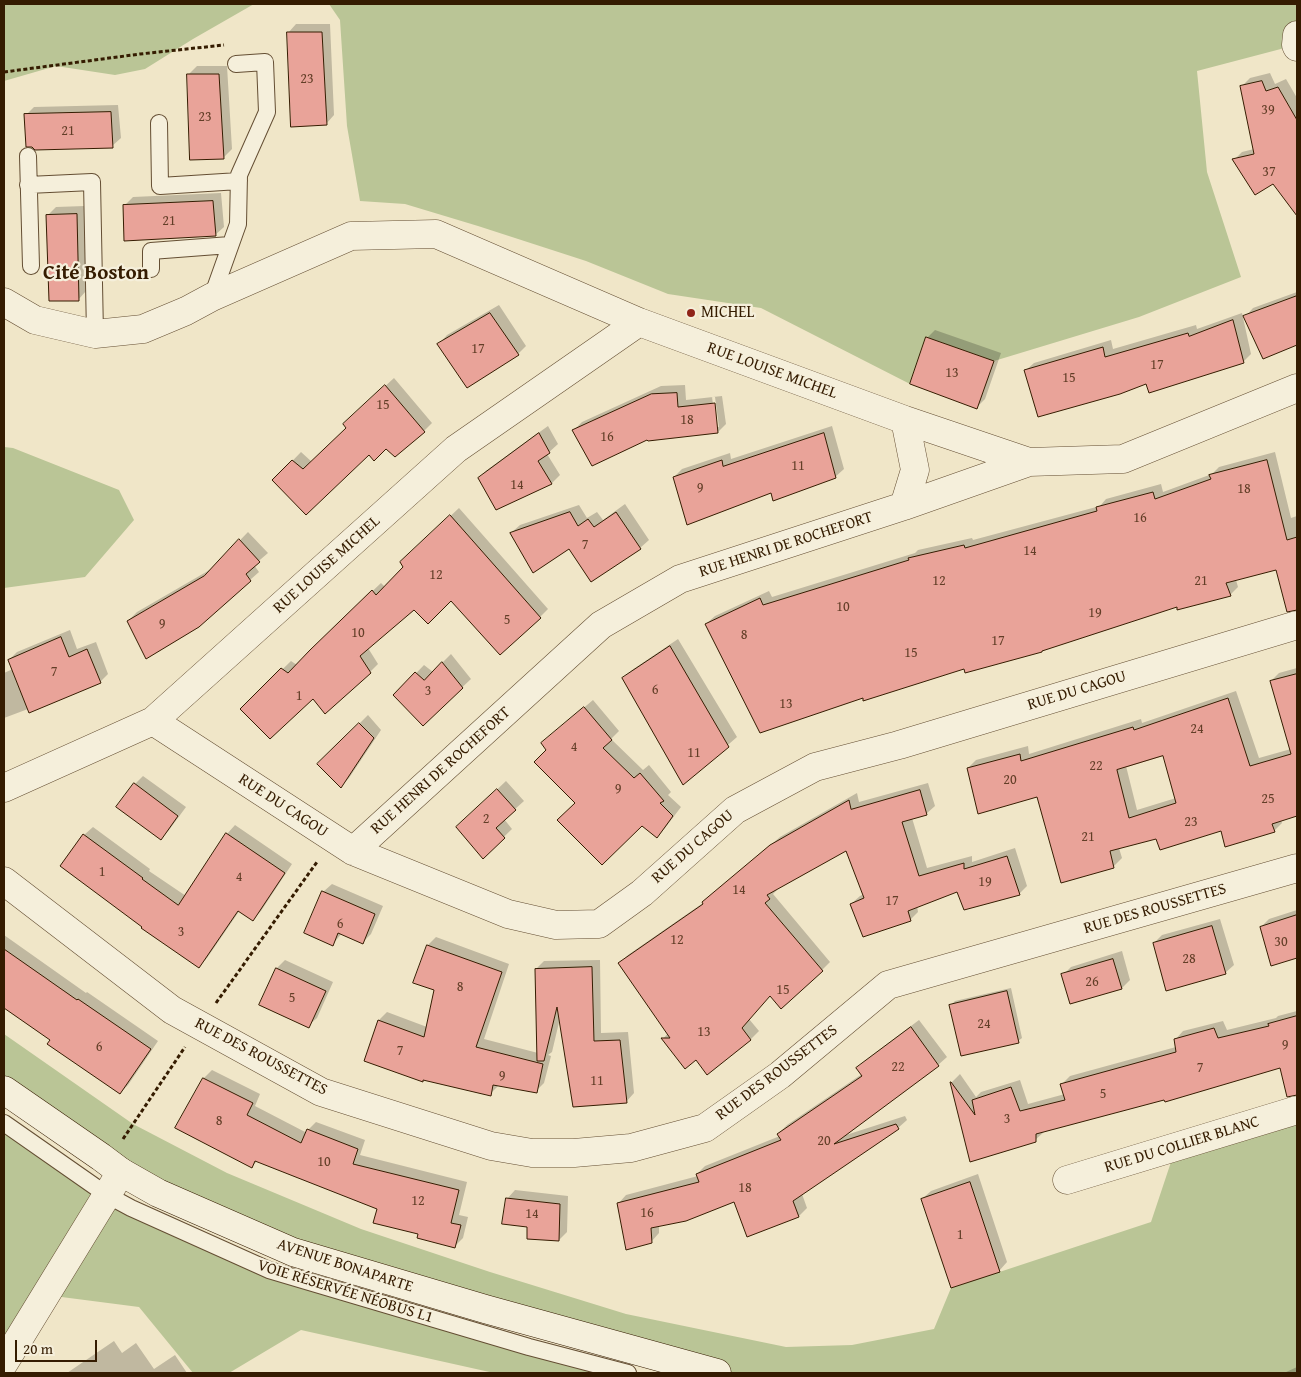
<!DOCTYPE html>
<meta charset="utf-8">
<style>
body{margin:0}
#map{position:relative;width:1301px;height:1377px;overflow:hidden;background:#f0e6c8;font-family:"Gentium Book Plus",serif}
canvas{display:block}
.frame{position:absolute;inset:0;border:5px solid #351c01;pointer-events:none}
.scale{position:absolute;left:15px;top:1340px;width:82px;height:22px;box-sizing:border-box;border:2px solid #351c01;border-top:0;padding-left:6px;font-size:15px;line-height:18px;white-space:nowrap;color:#351c01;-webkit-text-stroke:4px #f5efdb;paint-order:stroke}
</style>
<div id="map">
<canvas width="1301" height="1377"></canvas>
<div class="frame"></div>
<div class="scale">20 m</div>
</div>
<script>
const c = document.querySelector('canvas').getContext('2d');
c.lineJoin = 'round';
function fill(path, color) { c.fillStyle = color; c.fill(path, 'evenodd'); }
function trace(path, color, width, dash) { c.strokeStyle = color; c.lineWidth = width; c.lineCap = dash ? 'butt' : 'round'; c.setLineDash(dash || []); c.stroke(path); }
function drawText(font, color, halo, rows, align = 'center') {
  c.font = font + ' "Gentium Book Plus",serif'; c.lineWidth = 4.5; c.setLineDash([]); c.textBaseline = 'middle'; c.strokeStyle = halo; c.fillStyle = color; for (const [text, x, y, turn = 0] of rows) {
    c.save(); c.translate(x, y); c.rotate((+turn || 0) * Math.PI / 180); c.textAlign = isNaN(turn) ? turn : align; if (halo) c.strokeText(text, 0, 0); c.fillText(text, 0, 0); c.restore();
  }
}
fill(new Path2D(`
 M 4,4 L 254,4 L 193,39 L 145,69 L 115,75 L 56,66 L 4,81 Z
 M 329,4 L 1297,4 L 1296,45 L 1197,71 L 1207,172 L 1241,277 L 1139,317 L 994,361 L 926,337 L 910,384 L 761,308 L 668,294 L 586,261 L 478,226 L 405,204 L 360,201 L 347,126 L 340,20 Z
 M 4,447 L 13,448 L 119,490 L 134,520 L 85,577 L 4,588 Z
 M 4,1034 L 133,1124 L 227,1173 L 361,1229 L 490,1272 L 626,1314 L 786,1347 L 852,1345 L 934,1329 L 951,1288 L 1151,1222 L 1176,1147 L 1297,1110 L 1297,1373 L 717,1373 L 485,1309 L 158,1193 L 4,1090 Z
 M 4,1123 L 107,1195 L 269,1270 L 628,1373 L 494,1373 L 301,1330 L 229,1373 L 193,1373 L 139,1307 L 46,1295 L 4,1363 Z`), '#bac596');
fill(new Path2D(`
 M 296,24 L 330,24 L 334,115 L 326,124 L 288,33 Z
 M 197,66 L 227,66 L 232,149 L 223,158 L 189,74 Z
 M 1270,73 L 1275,84 L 1286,79 L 1297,98 L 1297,214 L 1273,183 L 1234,160 L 1242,152 L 1254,149 L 1241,87 L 1250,78 Z
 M 118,105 L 121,138 L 112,146 L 26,115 L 34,107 Z
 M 221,193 L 224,227 L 215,235 L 124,206 L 133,197 Z
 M 85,206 L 86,291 L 78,300 L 48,215 L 56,207 Z
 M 1297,292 L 1297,344 L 1264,358 L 1245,317 L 1253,308 Z
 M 499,305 L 526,346 L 518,354 L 439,344 L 447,335 Z
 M 1242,313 L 1251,354 L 1243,362 L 1146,382 L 1025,371 L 1034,363 L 1111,340 L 1113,349 L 1196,325 L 1197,329 Z
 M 935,330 L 1001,353 L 985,399 L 977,407 L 927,338 Z
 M 394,378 L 432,423 L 424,431 L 369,453 L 274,480 L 301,452 L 312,462 L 348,428 L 353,416 Z
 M 685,385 L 686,400 L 722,396 L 726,424 L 718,432 L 574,430 L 582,422 L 661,386 ZM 712,397 L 715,397 L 719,427 L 716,427 Z
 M 548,426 L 558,444 L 547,454 L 560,475 L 552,483 L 497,509 L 479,478 L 487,470 Z
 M 832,426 L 844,469 L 835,477 L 772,492 L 674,477 L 682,469 L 730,453 L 731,459 Z
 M 1275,452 L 1291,518 L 1297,516 L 1297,577 L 1281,582 L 1277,569 L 1236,580 L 1238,587 L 1230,595 L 1178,606 L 863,696 L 706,624 L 715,616 L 769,591 L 772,597 L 915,553 L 918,550 L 972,538 L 973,540 L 1100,506 L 1106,499 L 1161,484 L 1163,492 L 1212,474 L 1219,467 Z
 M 625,504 L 649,540 L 640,548 L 592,580 L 569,547 L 511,533 L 520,525 L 579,505 L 587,518 L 597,512 L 603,520 Z
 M 459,508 L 548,609 L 540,617 L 451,599 L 414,608 L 368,648 L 378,664 L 370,672 L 313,697 L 242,709 L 291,661 L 297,665 L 320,641 L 381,583 L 385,587 L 404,567 L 410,554 Z
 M 248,532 L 268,553 L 254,565 L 259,572 L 198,626 L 128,621 L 137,612 L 213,568 Z
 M 70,630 L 77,649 L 96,642 L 108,674 L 100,682 L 4,718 L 4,673 L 13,669 L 9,660 L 17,652 Z
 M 678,639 L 737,737 L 684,783 L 623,678 L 632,670 Z
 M 451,654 L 471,679 L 423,724 L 395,695 L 424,665 L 433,672 Z
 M 1297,668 L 1297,815 L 1281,820 L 1282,823 L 1274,831 L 1222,830 L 1157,837 L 1119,848 L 1122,858 L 1114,866 L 1062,881 L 1038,796 L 968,768 L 976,760 L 1028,746 L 1029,754 L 1141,719 L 1142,723 L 1236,691 L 1259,758 L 1291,749 L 1271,681 L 1279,673 ZM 1164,754 L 1176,798 L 1137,810 L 1126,766 Z
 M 593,700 L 619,731 L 611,739 L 643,770 L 649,765 L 671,792 L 668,795 L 681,807 L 665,828 L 657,837 L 642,824 L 576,803 L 548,750 L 542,743 Z
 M 368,715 L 381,730 L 349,778 L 341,786 L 319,764 Z
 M 143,776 L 186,807 L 169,830 L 161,838 L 135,784 Z
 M 506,781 L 524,801 L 504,819 L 512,829 L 483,857 L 466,819 Z
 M 928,783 L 935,806 L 926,814 L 912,818 L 927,868 L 972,856 L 972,862 L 1015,848 L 1027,886 L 1019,894 L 958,890 L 917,906 L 918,912 L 910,920 L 851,904 L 860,896 L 864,894 L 846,849 L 776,888 L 777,890 L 773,894 L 830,962 L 822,970 L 770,995 L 749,1019 L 759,1031 L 751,1039 L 707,1074 L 696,1058 L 663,1039 L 668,1033 L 620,963 L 628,955 L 703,903 L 780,837 L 857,793 L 859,802 Z
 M 235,825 L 292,864 L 261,911 L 253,919 L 240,910 L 207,958 L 199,967 L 144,926 L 84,835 L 93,827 L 150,869 L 149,871 L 186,896 L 227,834 Z
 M 332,884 L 383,906 L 371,934 L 363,942 L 342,933 L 333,944 L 323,892 Z
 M 1297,910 L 1297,957 L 1272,964 L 1261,927 L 1269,919 Z
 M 1220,919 L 1234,965 L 1225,973 L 1154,943 L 1162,935 Z
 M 4,935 L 86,993 L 87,992 L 158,1041 L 128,1085 L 120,1093 L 51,1039 L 4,1006 Z
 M 436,937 L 509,964 L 484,1039 L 538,1053 L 536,969 L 544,961 L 600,960 L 601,1033 L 628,1032 L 634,1093 L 626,1102 L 560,1018 L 552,1052 L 548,1055 L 551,1056 L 544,1083 L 536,1091 L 499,1085 L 490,1094 L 379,1020 L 387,1012 L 427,1027 L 435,989 L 415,983 L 428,945 Z
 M 1122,951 L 1130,980 L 1122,988 L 1063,975 L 1071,967 Z
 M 285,960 L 333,982 L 317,1018 L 308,1026 L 277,968 Z
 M 1011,988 L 1022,1038 L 1018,1041 L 951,1005 L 955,1001 Z
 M 1297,1011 L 1297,1064 L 1281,1069 L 1280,1066 L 1044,1132 L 1035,1140 L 971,1161 L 951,1083 L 960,1074 L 976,1097 L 981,1092 L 1020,1080 L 1028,1104 L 1065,1094 L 1062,1084 L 1070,1076 L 1176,1047 L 1175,1040 L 1183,1031 L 1223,1021 L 1227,1030 L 1276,1018 L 1278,1016 Z
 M 919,1020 L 947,1057 L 938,1065 L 843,1136 L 905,1116 L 907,1120 L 898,1128 L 802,1194 L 807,1208 L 799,1216 L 748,1236 L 734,1200 L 659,1225 L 659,1233 L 651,1242 L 618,1204 L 626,1195 L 698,1176 L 697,1174 L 705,1166 L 780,1136 L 778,1134 L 787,1125 L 862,1074 L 858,1068 L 866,1060 Z
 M 212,1070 L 260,1094 L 255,1106 L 307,1133 L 308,1130 L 316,1122 L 365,1140 L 360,1155 L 467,1182 L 459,1215 L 468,1217 L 463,1238 L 455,1246 L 420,1233 L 378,1208 L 257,1161 L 252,1167 L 176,1128 L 204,1078 Z
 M 978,1174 L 1007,1262 L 999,1271 L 922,1199 L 931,1191 Z
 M 515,1190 L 568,1196 L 567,1232 L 559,1240 L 507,1199 Z
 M 114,1341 L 122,1353 L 136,1343 L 154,1369 L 175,1355 L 187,1373 L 67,1373 Z
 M 1297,1367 L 1297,1373 L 1284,1373 Z`), '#0003');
const building = new Path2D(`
 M 287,32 L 322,32 L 327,125 L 291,127 Z
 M 187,74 L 219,74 L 224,159 L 190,160 Z
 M 1262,81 L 1266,91 L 1278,87 L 1297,120 L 1297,216 L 1273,184 L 1255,195 L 1232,159 L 1254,154 L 1240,86 Z
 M 111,112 L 113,148 L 35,150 L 32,147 L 26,147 L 24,114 Z
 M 213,201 L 216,236 L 124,241 L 123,205 Z
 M 77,214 L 79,301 L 49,301 L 46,215 Z
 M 1297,296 L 1297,345 L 1263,359 L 1243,316 Z
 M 490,313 L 519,355 L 467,388 L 437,344 Z
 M 1233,320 L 1244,363 L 1149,393 L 1146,384 L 1120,394 L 1038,417 L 1024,370 L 1103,347 L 1105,357 L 1188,333 L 1189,336 Z
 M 926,337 L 994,361 L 977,409 L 910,384 Z
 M 385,385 L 425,432 L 395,457 L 386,449 L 374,461 L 369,455 L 306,515 L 272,480 L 292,460 L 303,469 L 346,428 L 343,424 Z
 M 677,393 L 678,407 L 715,403 L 718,433 L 648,441 L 647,440 L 592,466 L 572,430 L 651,394 Z
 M 539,433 L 550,453 L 538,461 L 552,484 L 496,510 L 478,478 Z
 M 824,433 L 836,478 L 773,501 L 771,493 L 687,525 L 673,477 L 722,460 L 723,466 Z
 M 1267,460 L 1287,540 L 1297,537 L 1297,610 L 1287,612 L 1276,570 L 1226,583 L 1231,596 L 1177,610 L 1177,607 L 1042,651 L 1042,652 L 965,673 L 964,669 L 863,701 L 863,698 L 760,733 L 705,624 L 760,598 L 763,605 L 909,560 L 908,558 L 964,545 L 965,548 L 1097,511 L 1096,507 L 1153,492 L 1155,499 L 1211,479 L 1209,475 Z
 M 570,512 L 578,526 L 588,519 L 594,527 L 616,512 L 641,549 L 591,582 L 569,549 L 533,573 L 510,533 Z
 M 450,515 L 541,618 L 500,655 L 451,601 L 428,624 L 414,610 L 360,656 L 371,673 L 325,714 L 313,699 L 270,739 L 240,709 L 281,668 L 288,673 L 310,650 L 372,590 L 376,595 L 403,567 L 400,562 Z
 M 239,539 L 260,562 L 246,574 L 251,581 L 199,627 L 146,659 L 127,621 L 204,576 Z
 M 61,637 L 69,657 L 87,649 L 101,683 L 29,713 L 8,660 Z
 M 670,646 L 729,747 L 683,785 L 622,678 Z
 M 442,662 L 463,688 L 423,726 L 393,695 L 415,672 L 424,680 Z
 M 1297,674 L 1297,816 L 1272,824 L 1275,832 L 1225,847 L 1221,831 L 1160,850 L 1156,839 L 1110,851 L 1114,868 L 1061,883 L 1037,797 L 978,814 L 967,768 L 1020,754 L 1021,761 L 1133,727 L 1134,730 L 1228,698 L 1250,766 L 1291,754 L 1270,681 ZM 1163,756 L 1176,803 L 1129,818 L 1117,770 Z
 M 584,707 L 612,740 L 603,748 L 634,778 L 640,773 L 664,801 L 660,803 L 673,816 L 657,838 L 642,826 L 602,865 L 557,820 L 575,803 L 534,762 L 546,750 L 541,743 Z
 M 359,723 L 374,738 L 341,788 L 317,764 Z
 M 134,783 L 178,816 L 161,840 L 116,807 Z
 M 497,789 L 516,810 L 496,828 L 505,838 L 483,859 L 456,827 Z
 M 920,790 L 927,815 L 902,822 L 919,876 L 964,863 L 964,869 L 1007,856 L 1020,895 L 964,910 L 957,892 L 908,911 L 911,921 L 863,937 L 850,904 L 864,898 L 846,851 L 767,895 L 770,899 L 765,903 L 823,971 L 781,1009 L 770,996 L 742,1028 L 751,1040 L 707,1075 L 696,1060 L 685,1069 L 661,1038 L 670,1038 L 618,963 L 703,904 L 702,902 L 770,845 L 849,800 L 851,809 Z
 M 226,833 L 285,873 L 253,921 L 238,911 L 199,968 L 141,928 L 142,927 L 60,866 L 83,834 L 143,878 L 142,879 L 178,905 Z
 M 322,891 L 375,914 L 363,944 L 338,933 L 333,946 L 304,933 Z
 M 1297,915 L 1297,958 L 1271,966 L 1260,927 Z
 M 1212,926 L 1226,974 L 1166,991 L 1153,943 Z
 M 427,945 L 502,972 L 476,1047 L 543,1064 L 537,1093 L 493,1085 L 491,1096 L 423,1080 L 423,1082 L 364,1061 L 378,1020 L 424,1037 L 434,990 L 413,983 Z
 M 4,949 L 77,1000 L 78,999 L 151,1049 L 120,1094 L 47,1044 L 50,1040 L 4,1008 Z
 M 1113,959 L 1122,989 L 1070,1004 L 1061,974 Z
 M 592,967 L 594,1041 L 620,1040 L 627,1103 L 573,1107 L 557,1007 L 544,1061 L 537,1061 L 535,969 Z
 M 276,968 L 326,991 L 309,1028 L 259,1005 Z
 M 1007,991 L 1019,1043 L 961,1056 L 949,1005 Z
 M 1297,1016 L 1297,1095 L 1287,1097 L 1280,1068 L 1165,1102 L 1164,1100 L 1036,1134 L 1036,1142 L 970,1162 L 950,1082 L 951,1082 L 975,1115 L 972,1100 L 1011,1087 L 1020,1111 L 1065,1100 L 1060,1084 L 1176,1052 L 1174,1039 L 1214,1028 L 1218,1038 L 1269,1026 L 1268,1024 Z
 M 911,1027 L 939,1066 L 834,1144 L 896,1124 L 899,1129 L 793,1201 L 799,1217 L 747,1237 L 734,1202 L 686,1221 L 651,1228 L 652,1243 L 626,1250 L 617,1203 L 699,1182 L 696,1174 L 781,1140 L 777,1134 L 862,1076 L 856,1068 Z
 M 203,1078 L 253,1103 L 247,1115 L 301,1143 L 307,1129 L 358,1149 L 353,1164 L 459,1190 L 451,1223 L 461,1225 L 455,1248 L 417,1238 L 418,1234 L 373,1223 L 377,1209 L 255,1161 L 252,1168 L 175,1128 Z
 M 970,1182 L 1000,1272 L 951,1288 L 921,1199 Z
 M 506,1198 L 560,1204 L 559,1241 L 527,1239 L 527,1227 L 502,1224 Z`);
fill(building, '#e9a399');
trace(building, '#351c01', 1);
const service = new Path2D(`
 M 159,123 L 160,186 L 239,181
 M 28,156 L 31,266
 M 28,185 L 92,182 L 95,334
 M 151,269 L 151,251 L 230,245
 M 212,297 L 238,224 L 239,175 L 267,112 L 265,62 L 236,64
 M 4,1123 L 107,1195 L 131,1208 L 269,1270 L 529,1347 L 628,1373`);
const minor = new Path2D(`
 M 1297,35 L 1296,45 L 1297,47
 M 4,302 L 35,320 L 95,334 L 143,329 L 186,311 L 212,297 L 351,236 L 436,234 L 639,322
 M 904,506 L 915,470 L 905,420
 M 153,721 L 353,851 L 508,914 L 556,925 L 599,924 L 642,893 L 735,810 L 815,767 L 899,745 L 1297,625
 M 4,788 L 153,721 L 456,449 L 639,322 L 905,420 L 1029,462
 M 353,851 L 601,625 L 680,579 L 904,506 L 1029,462 L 1123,459 L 1297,388
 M 4,881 L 172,1010 L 321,1092 L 491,1146 L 532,1153 L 574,1153 L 631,1148 L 705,1128 L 780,1075 L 888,985 L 1297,868
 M 1067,1180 L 1297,1110
 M 4,1363 L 121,1172`);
const secondary = new Path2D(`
 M 4,1090 L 101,1157 L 121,1172 L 158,1193 L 293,1252 L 485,1309 L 717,1373`);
trace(service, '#644e33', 18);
trace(minor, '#644e33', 29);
trace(secondary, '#351c01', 29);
trace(new Path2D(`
 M 4,72 L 140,54 L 224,45
 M 216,1003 L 317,862
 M 123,1139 L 185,1047`), '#351c01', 3, [4, 2.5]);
trace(service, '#f5efdb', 16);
trace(minor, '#f5efdb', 28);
trace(secondary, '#f5efdb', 28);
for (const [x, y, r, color] of [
 [691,313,5,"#8f2418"]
]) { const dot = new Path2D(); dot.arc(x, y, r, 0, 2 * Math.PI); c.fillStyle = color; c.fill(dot); trace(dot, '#f5efdb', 2); }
drawText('14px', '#623e27', null, [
 ["23",307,79],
 ["39",1268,110],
 ["23",205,117],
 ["21",68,131],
 ["37",1269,172],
 ["21",169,221],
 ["17",478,349],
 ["17",1157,365],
 ["13",952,373],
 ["15",1069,378],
 ["15",383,405],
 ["18",687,420],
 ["16",607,437],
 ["11",798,466],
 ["14",517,485],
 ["9",700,488],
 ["18",1244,489],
 ["16",1140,518],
 ["7",585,545],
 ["14",1030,551],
 ["12",436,575],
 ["12",939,581],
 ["21",1201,581],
 ["10",843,607],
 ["19",1095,613],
 ["5",507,620],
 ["9",162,624],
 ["10",358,633],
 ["8",744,635],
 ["17",998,641],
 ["15",911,653],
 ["7",54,672],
 ["6",655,690],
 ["3",428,691],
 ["1",299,696],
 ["13",786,704],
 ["24",1197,729],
 ["4",574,747],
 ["11",694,753],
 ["22",1096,766],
 ["20",1010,780],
 ["9",618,789],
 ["25",1268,799],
 ["2",486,819],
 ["23",1191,822],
 ["21",1088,837],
 ["1",102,872],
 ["4",239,877],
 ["19",985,882],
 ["14",739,890],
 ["17",892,901],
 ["6",340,924],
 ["3",181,932],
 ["12",677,940],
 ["30",1281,942],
 ["28",1189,959],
 ["26",1092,982],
 ["8",460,987],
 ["15",783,990],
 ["5",292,998],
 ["24",984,1024],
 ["13",704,1032],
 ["9",1285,1045],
 ["6",99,1047],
 ["7",400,1051],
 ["22",898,1067],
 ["7",1200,1068],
 ["9",502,1076],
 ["11",597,1081],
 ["5",1103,1094],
 ["3",1007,1119],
 ["8",219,1121],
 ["20",824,1141],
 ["10",324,1162],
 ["18",745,1188],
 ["12",418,1201],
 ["16",647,1213],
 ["14",532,1214],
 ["1",960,1235]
]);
drawText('16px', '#351c01', '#f5efdb', [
 ["MICHEL",701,313]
], 'left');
drawText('16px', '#351c01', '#f5efdb', [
 ["RUE LOUISE MICHEL",772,371,20],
 ["RUE HENRI DE ROCHEFORT",786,545,-18],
 ["RUE LOUISE MICHEL",327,565,-42],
 ["RUE DU CAGOU",1077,691,-17],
 ["RUE HENRI DE ROCHEFORT",441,771,-42],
 ["RUE DU CAGOU",283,806,33],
 ["RUE DU CAGOU",693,847,-41],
 ["RUE DES ROUSSETTES",1155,909,-16],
 ["RUE DES ROUSSETTES",261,1057,28],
 ["RUE DES ROUSSETTES",777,1073,-37],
 ["RUE DU COLLIER BLANC",1182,1145,-17],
 ["AVENUE BONAPARTE",345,1266,18],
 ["VOIE RÉSERVÉE NÉOBUS L1",345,1292,17]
]);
drawText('bold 21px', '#351c01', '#f5efdb', [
 ["Cité Boston",96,274]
]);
</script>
